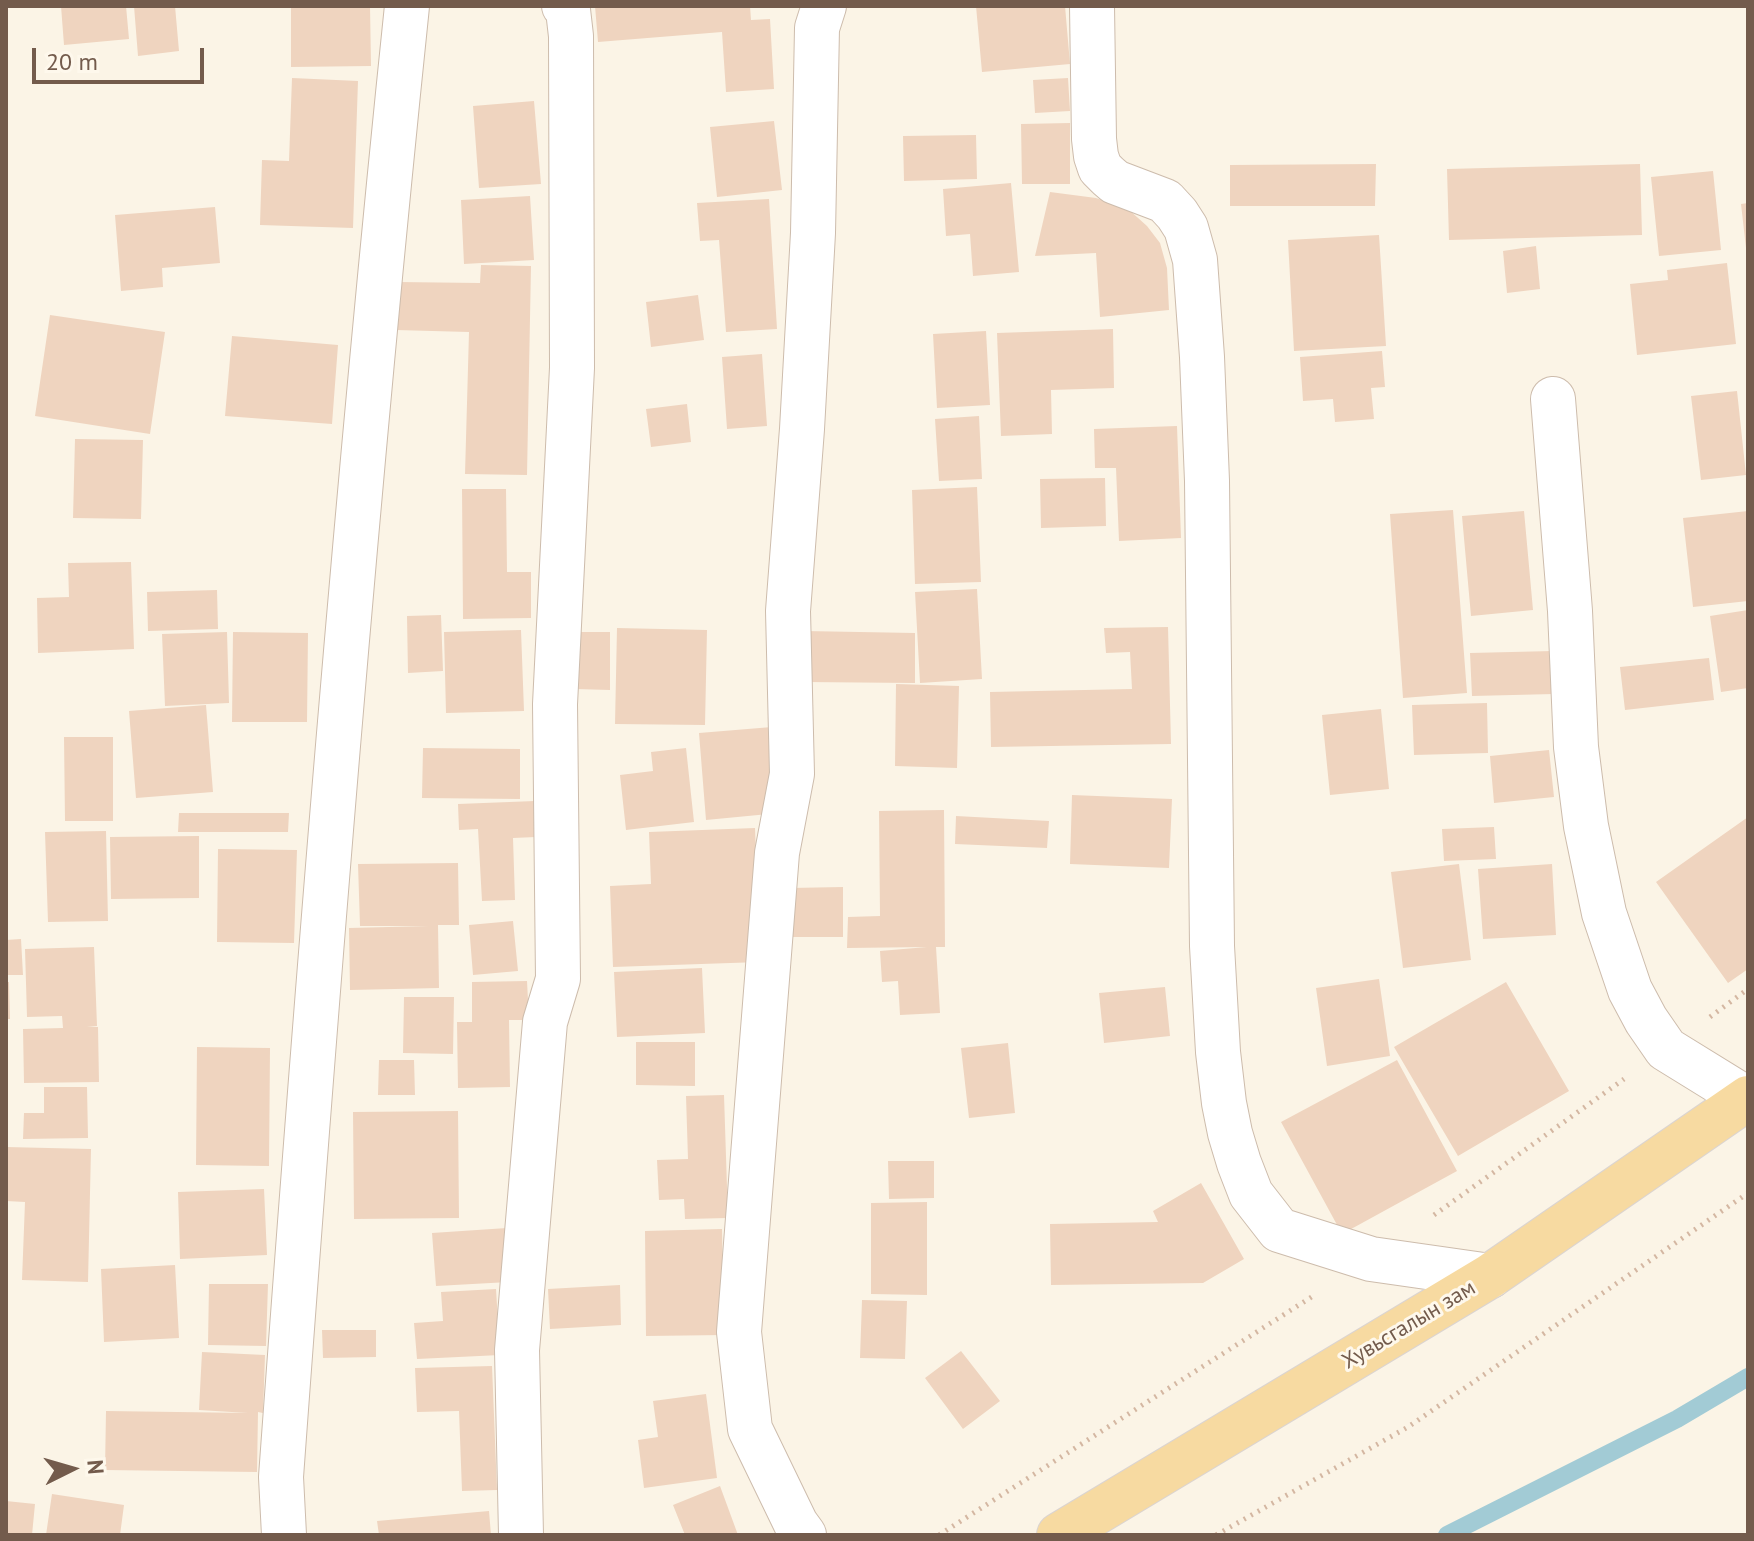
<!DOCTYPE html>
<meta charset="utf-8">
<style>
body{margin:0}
#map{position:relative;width:1754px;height:1541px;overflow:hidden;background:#fbf4e6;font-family:"PT Sans",sans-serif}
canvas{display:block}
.frame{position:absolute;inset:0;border:8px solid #735b4c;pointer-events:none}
.north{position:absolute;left:32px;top:1429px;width:80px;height:80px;-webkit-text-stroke:6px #fef8ec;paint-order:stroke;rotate:85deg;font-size:22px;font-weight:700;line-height:32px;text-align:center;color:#735b4c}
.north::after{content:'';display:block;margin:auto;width:28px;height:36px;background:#735b4c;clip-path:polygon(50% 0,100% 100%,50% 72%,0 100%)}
.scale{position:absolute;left:32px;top:48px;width:172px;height:36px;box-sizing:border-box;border:4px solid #735b4c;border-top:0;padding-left:10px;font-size:24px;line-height:28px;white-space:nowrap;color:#735b4c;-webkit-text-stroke:6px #fef8ec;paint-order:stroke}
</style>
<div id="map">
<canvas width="1754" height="1541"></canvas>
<div class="frame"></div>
<div class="north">N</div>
<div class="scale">20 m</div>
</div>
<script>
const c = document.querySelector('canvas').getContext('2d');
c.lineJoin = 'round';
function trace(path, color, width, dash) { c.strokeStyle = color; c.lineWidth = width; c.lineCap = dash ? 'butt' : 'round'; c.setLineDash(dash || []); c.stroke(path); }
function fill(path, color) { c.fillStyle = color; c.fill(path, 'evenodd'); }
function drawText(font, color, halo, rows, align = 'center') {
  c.font = font + ' "PT Sans",sans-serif'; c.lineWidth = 6; c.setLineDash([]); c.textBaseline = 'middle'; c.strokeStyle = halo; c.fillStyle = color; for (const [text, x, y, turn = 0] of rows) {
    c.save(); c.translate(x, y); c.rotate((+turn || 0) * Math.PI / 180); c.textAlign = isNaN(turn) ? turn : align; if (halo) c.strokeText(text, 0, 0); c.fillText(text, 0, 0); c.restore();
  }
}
trace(new Path2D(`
 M 1447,1535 L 1677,1419 L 1748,1377`), '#a2cbd5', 18);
fill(new Path2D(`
 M 61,6 L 126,6 L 129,39 L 64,45 Z
 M 134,6 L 175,6 L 179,51 L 138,56 Z
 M 291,6 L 370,6 L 371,66 L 291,67 Z
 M 595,6 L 750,6 L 751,20 L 770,19 L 774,89 L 726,92 L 722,32 L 598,42 Z
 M 976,6 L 1065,6 L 1070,64 L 982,72 Z
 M 292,78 L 358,81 L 353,228 L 260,225 L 262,160 L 289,161 Z
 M 1068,78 L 1070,111 L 1035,113 L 1033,80 Z
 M 534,101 L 541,184 L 479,188 L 473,106 Z
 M 774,121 L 782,190 L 717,197 L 710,127 Z
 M 1070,123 L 1070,184 L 1022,184 L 1021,124 Z
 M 976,135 L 977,179 L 904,181 L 903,136 Z
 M 1376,164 L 1375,206 L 1230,206 L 1230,165 Z
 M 1640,164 L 1642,235 L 1449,240 L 1447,169 Z
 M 1713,171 L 1721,250 L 1659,256 L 1651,177 Z
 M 1011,183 L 1019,272 L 973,276 L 970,234 L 946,236 L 943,189 Z
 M 1050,192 L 1096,198 L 1128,209 L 1147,226 L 1160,243 L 1167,268 L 1169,310 L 1100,317 L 1096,253 L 1035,256 Z
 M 530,196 L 534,260 L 464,264 L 461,200 Z
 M 769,199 L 777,329 L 726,332 L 719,240 L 700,241 L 697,203 Z
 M 1748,203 L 1748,248 L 1746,248 L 1741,204 Z
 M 215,207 L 220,263 L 162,268 L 163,287 L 121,291 L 115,215 Z
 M 1379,235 L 1386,346 L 1294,351 L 1288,240 Z
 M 1536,246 L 1540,289 L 1507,293 L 1503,251 Z
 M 1727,263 L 1736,344 L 1637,355 L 1630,284 L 1668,280 L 1667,270 Z
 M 481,265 L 531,266 L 527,475 L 465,474 L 469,332 L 396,330 L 398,282 L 480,283 Z
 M 698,295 L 704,340 L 651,347 L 646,302 Z
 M 50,315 L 165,332 L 150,434 L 35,416 Z
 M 1113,329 L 1114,388 L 1051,390 L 1052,434 L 1001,436 L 997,333 Z
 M 986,331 L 990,405 L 937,408 L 933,334 Z
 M 232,336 L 338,345 L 332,424 L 225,416 Z
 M 1382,351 L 1385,387 L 1371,388 L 1374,419 L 1335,422 L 1333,399 L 1303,401 L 1300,357 Z
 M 762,354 L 767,426 L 727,429 L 722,357 Z
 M 1737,391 L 1746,475 L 1701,480 L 1691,396 Z
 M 687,404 L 691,442 L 651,447 L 646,409 Z
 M 979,416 L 982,479 L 939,481 L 935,419 Z
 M 1177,426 L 1181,538 L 1119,541 L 1116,468 L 1095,468 L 1094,429 Z
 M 75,439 L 143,440 L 141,519 L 73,518 Z
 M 1105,478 L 1106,526 L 1041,528 L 1040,479 Z
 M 977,487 L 981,582 L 915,584 L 912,490 Z
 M 462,489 L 506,489 L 507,572 L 531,572 L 531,618 L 463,619 Z
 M 1453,510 L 1467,693 L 1403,698 L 1390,514 Z
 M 1524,511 L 1533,610 L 1471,616 L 1462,516 Z
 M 1748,511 L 1748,601 L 1693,607 L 1683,518 Z
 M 131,562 L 134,649 L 38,653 L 37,598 L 69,597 L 68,563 Z
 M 977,589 L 982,679 L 920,683 L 915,592 Z
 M 217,590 L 218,629 L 148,631 L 147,592 Z
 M 1748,610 L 1748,688 L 1721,692 L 1710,616 Z
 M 441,615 L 443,671 L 408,673 L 407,616 Z
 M 1168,627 L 1171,744 L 991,747 L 990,692 L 1132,689 L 1130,652 L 1106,653 L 1104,628 Z
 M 617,628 L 707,630 L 705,725 L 615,724 Z
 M 521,630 L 524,711 L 446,713 L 444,632 Z
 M 804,631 L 915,633 L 915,683 L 804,682 Z
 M 227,632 L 229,703 L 165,706 L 162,634 Z
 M 233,632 L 308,633 L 307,722 L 232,722 Z
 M 577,632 L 610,632 L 610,690 L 575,689 Z
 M 1553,651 L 1554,694 L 1472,696 L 1470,653 Z
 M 1709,658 L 1714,700 L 1625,710 L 1620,667 Z
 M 896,684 L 959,686 L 957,768 L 895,766 Z
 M 1487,703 L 1488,753 L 1414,755 L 1412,705 Z
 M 206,705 L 213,792 L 136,798 L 129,711 Z
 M 1381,709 L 1389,789 L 1330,795 L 1322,715 Z
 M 772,727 L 779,813 L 706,820 L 699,733 Z
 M 64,737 L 113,737 L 113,821 L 65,821 Z
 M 423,748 L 520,749 L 520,799 L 422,798 Z
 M 686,748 L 694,822 L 626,830 L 620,775 L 653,771 L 651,752 Z
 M 1549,750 L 1554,797 L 1494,803 L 1490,756 Z
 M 1072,795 L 1172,799 L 1169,868 L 1070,864 Z
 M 535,801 L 536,837 L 513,838 L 515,900 L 482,901 L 478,829 L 459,830 L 458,804 Z
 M 944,810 L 945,947 L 936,947 L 940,1013 L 900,1015 L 898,981 L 882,982 L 880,951 L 927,947 L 847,948 L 848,917 L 880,916 L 879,811 Z
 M 179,813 L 289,813 L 288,832 L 178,832 Z
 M 956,816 L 1049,821 L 1047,848 L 955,844 Z
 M 1748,817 L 1748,969 L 1728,983 L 1656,882 Z
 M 1494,827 L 1496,859 L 1444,861 L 1442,829 Z
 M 755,828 L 760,962 L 613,967 L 610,886 L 651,884 L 649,832 Z
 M 106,831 L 108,921 L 48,922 L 45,832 Z
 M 199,836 L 199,898 L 111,899 L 110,837 Z
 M 218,849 L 297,850 L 294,943 L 217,942 Z
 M 458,863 L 459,925 L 438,925 L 439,988 L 350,990 L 349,928 L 429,926 L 360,926 L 358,864 Z
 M 1459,864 L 1471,960 L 1403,968 L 1391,872 Z
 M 1552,864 L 1556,935 L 1483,939 L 1478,869 Z
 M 843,887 L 843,937 L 791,937 L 790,888 Z
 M 513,921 L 518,971 L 473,975 L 469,925 Z
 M 21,939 L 23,975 L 6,975 L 6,940 Z
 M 94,947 L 97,1026 L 87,1027 L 98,1027 L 99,1082 L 24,1083 L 23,1029 L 63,1028 L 62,1016 L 27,1017 L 25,949 Z
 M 702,968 L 705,1033 L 617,1037 L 614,972 Z
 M 1379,979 L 1390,1056 L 1327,1066 L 1316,988 Z
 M 527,981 L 529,1020 L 509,1020 L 510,1087 L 458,1088 L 457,1022 L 472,1022 L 472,982 Z
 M 6,982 L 9,982 L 10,1019 L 6,1019 Z
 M 1506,982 L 1569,1091 L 1458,1156 L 1394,1047 Z
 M 1165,987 L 1170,1036 L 1104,1043 L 1099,993 Z
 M 404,997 L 454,997 L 453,1054 L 403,1053 Z
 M 636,1042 L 695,1042 L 695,1086 L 636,1085 Z
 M 1008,1043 L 1015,1113 L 969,1118 L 961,1048 Z
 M 197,1047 L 270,1048 L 269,1166 L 196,1165 Z
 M 379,1060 L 414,1060 L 415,1095 L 378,1095 Z
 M 1397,1060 L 1457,1171 L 1342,1234 L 1281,1122 Z
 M 44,1087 L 87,1087 L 88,1138 L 23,1139 L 24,1113 L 44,1113 Z
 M 724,1095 L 728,1218 L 685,1219 L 684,1199 L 659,1200 L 657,1160 L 688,1159 L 686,1096 Z
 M 458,1111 L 459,1218 L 354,1219 L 353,1112 Z
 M 6,1147 L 91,1149 L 88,1282 L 22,1280 L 25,1202 L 6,1201 Z
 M 888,1161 L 934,1161 L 934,1198 L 889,1199 Z
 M 1201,1183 L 1244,1259 L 1203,1283 L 1051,1285 L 1050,1224 L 1158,1222 L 1153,1211 Z
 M 264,1189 L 267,1255 L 180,1259 L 178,1192 Z
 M 927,1202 L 927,1295 L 871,1294 L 871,1203 Z
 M 507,1228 L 509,1282 L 436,1286 L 432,1233 Z
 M 722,1229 L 724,1335 L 646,1336 L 645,1231 Z
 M 175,1265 L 179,1338 L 104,1342 L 101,1269 Z
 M 209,1284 L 268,1284 L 266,1346 L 208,1345 Z
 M 620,1285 L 621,1325 L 550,1329 L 548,1289 Z
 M 496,1289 L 500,1355 L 417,1359 L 414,1323 L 443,1321 L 441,1292 Z
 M 862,1300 L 907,1301 L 905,1359 L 860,1358 Z
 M 322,1330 L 376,1330 L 376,1357 L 323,1358 Z
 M 961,1351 L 1000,1401 L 963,1429 L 925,1378 Z
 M 202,1352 L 265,1355 L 263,1413 L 258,1412 L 257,1472 L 105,1470 L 106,1411 L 248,1413 L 199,1410 Z
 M 492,1366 L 497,1490 L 462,1491 L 459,1411 L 417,1412 L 415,1368 Z
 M 706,1394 L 717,1478 L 644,1488 L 638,1440 L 658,1437 L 653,1401 Z
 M 720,1486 L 738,1535 L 685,1535 L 673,1505 Z
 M 52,1494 L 124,1505 L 120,1535 L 46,1535 Z
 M 6,1501 L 35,1504 L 32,1535 L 6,1535 Z
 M 489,1511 L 491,1535 L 379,1535 L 377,1521 Z`), '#efd4bf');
const minor = new Path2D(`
 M 1092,6 L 1094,139 L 1096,156 L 1100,168 L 1108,176 L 1115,182 L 1165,201 L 1177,214 L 1186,228 L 1195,260 L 1202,357 L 1207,481 L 1212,946 L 1218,1052 L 1224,1103 L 1230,1133 L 1239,1163 L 1251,1194 L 1279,1230 L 1371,1259 L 1490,1276
 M 1553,399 L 1570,611 L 1576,747 L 1586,826 L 1604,913 L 1630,990 L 1646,1020 L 1666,1049 L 1747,1099
 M 284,1535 L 281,1477 C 317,986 356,496 407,6
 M 521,1535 L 517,1350 L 545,1022 L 558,979 L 555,704 L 572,368 L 571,36 L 568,10 L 564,6
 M 804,1535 L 796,1524 L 750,1429 L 739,1332 L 777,853 L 792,774 L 788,611 L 802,429 L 813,233 L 817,28 L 824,6`);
const major = new Path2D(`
 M 1059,1535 L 1490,1276 L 1748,1098`);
trace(minor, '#cdbcac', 46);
trace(major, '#dbd4d0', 46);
trace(new Path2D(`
 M 1710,1017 L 1748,989
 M 1434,1215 L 1624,1079
 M 939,1535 L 1313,1296
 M 1216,1535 L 1408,1427 L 1748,1193`), '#d4b7a2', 5, [2, 6]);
trace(minor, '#fff', 44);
trace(major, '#f7daa1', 44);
drawText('22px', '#735b4c', '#fef8ec', [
 ["Хувьсгалын зам",1409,1325,-31]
]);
</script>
